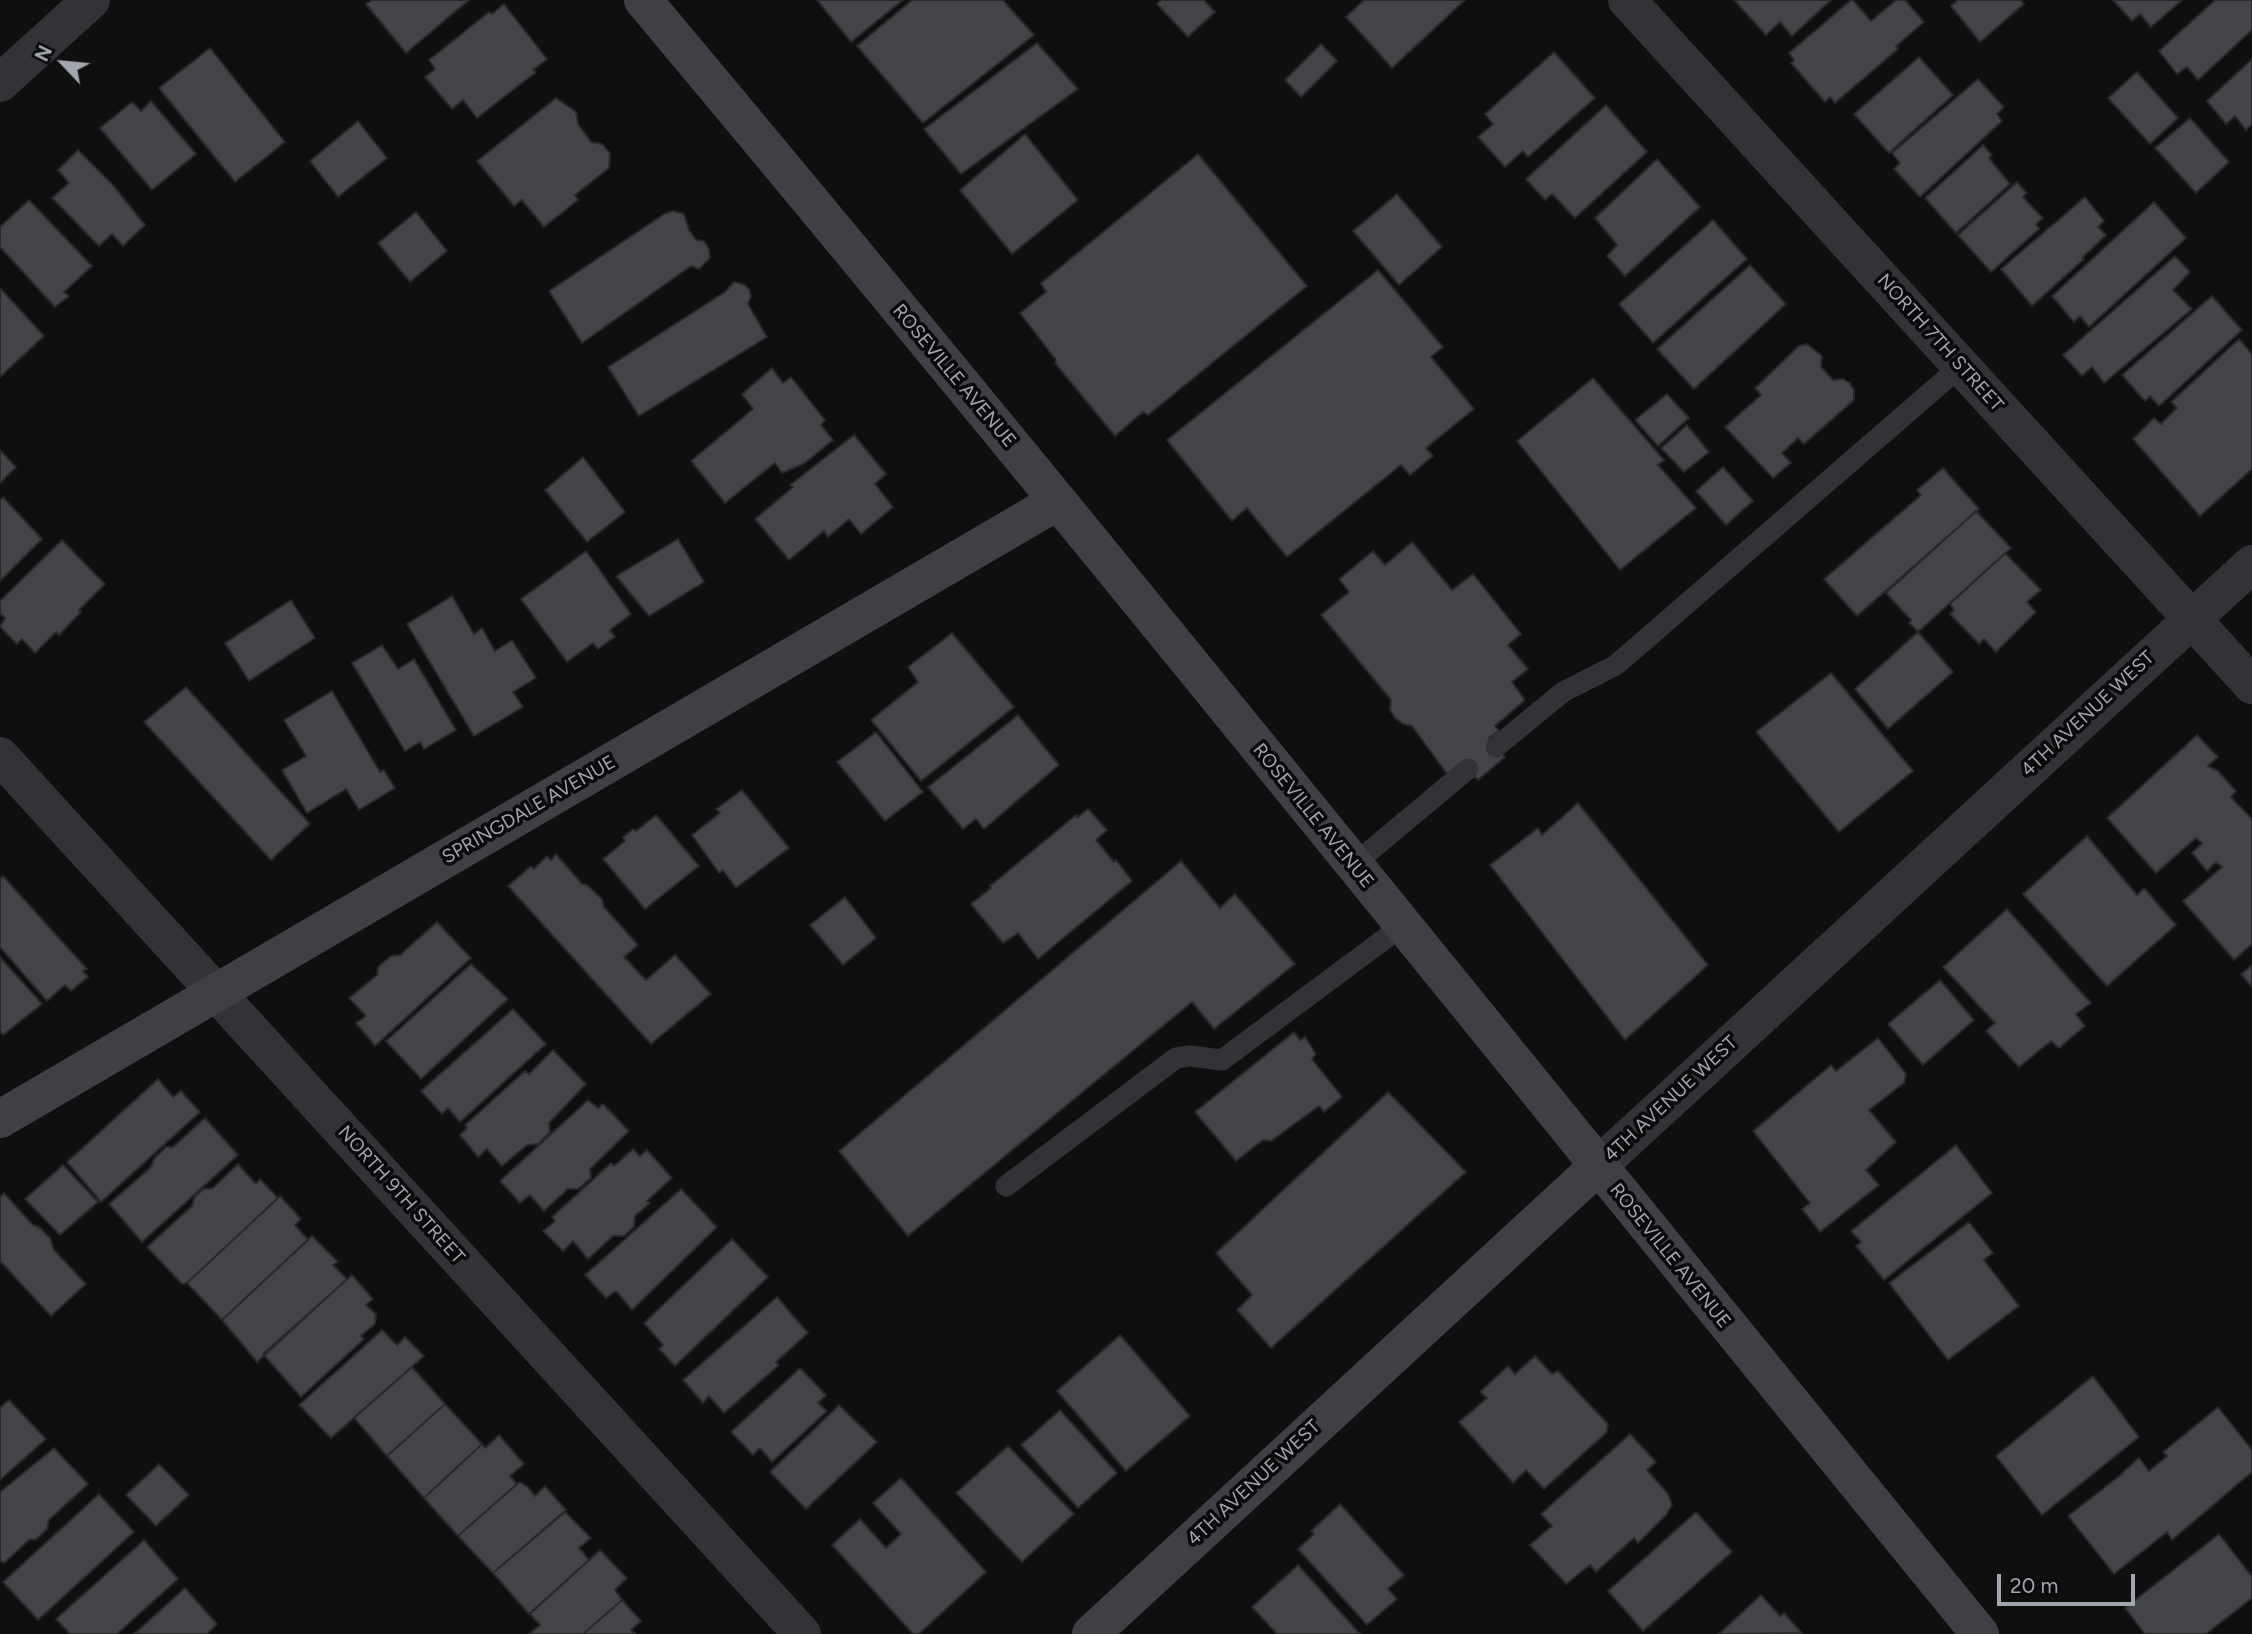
<!DOCTYPE html>
<style>
body{margin:0}
#map{position:relative;width:2252px;height:1634px;overflow:hidden;background:#0f0f10;font-family:Figtree,sans-serif}
canvas{display:block}
.north{position:absolute;left:28px;top:28px;width:70px;height:70px;-webkit-text-stroke:5px #0a0a0b;paint-order:stroke;rotate:296deg;font-size:19px;font-weight:700;line-height:28px;text-align:center;color:#a2a6b0}
.north::after{content:'';display:block;margin:auto;width:24px;height:32px;background:#a2a6b0;clip-path:polygon(50% 0,100% 100%,50% 72%,0 100%)}
.scale{position:absolute;left:1997px;top:1574px;width:138px;height:32px;box-sizing:border-box;border:4px solid #a2a6b0;border-top:0;padding-left:9px;font-size:21px;line-height:24px;white-space:nowrap;color:#a2a6b0;-webkit-text-stroke:5px #0a0a0b;paint-order:stroke}
</style>
<div id="map">
<canvas width="2252" height="1634"></canvas>
<div class="north">N</div>
<div class="scale">20 m</div>
</div>
<script>
const c = document.querySelector('canvas').getContext('2d');
c.lineJoin = 'round';
function fill(path, color) { c.fillStyle = color; c.fill(path, 'evenodd'); }
function trace(path, color, width, dash) { c.strokeStyle = color; c.lineWidth = width; c.lineCap = dash ? 'butt' : 'round'; c.setLineDash(dash || []); c.stroke(path); }
function drawText(font, color, halo, rows, align = 'center') {
  c.font = font + ' Figtree,sans-serif'; c.lineWidth = 7; c.setLineDash([]); c.textBaseline = 'middle'; c.strokeStyle = halo; c.fillStyle = color; for (const [text, x, y, turn = 0] of rows) {
    c.save(); c.translate(x, y); c.rotate((+turn || 0) * Math.PI / 180); c.textAlign = isNaN(turn) ? turn : align; if (halo) c.strokeText(text, 0, 0); c.fillText(text, 0, 0); c.restore();
  }
}
const building = new Path2D(`
 M 372,0 L 469,0 L 406,53 L 366,4 Z
 M 817,0 L 903,0 L 851,42 Z
 M 912,0 L 1003,0 L 1034,35 L 923,123 L 857,46 Z
 M 1161,0 L 1204,0 L 1215,12 L 1188,37 L 1157,4 Z
 M 1364,0 L 1465,0 L 1392,68 L 1346,17 Z
 M 1734,0 L 1831,0 L 1792,36 L 1780,22 L 1766,35 Z
 M 1851,0 L 1853,0 L 1871,21 L 1896,0 L 1905,0 L 1924,22 L 1896,46 L 1898,49 L 1835,103 L 1830,97 L 1825,102 L 1791,63 L 1794,60 L 1789,53 Z
 M 1958,0 L 2021,0 L 2024,4 L 1980,42 L 1951,6 Z
 M 2113,0 L 2182,0 L 2151,27 L 2140,14 L 2132,21 Z
 M 2215,0 L 2252,0 L 2252,30 L 2198,80 L 2187,67 L 2177,74 L 2159,51 Z
 M 504,4 L 547,59 L 533,70 L 536,72 L 477,118 L 463,100 L 452,109 L 425,77 L 435,69 L 429,60 L 489,12 L 492,14 Z
 M 1037,43 L 1078,89 L 961,174 L 924,129 Z
 M 1321,44 L 1337,61 L 1301,97 L 1285,80 Z
 M 210,48 L 285,142 L 235,182 L 159,88 Z
 M 1554,52 L 1595,98 L 1528,157 L 1523,151 L 1505,167 L 1478,137 L 1493,124 L 1485,114 Z
 M 1919,57 L 1953,95 L 1889,153 L 1854,114 Z
 M 2252,59 L 2252,124 L 2246,130 L 2235,116 L 2226,124 L 2207,101 Z
 M 2137,72 L 2178,118 L 2150,144 L 2108,98 Z
 M 1978,79 L 2004,107 L 1997,114 L 2002,121 L 1920,197 L 1894,169 L 1900,163 L 1892,153 Z
 M 556,98 L 576,112 L 578,124 L 591,142 L 602,144 L 610,153 L 609,168 L 575,195 L 578,200 L 544,227 L 522,200 L 514,206 L 477,161 Z
 M 151,101 L 196,154 L 152,190 L 100,128 L 132,102 L 141,111 Z
 M 1606,105 L 1647,152 L 1575,218 L 1552,194 L 1545,200 L 1526,179 Z
 M 2190,118 L 2229,162 L 2196,193 L 2155,148 Z
 M 358,121 L 387,158 L 338,197 L 310,161 Z
 M 1025,134 L 1078,200 L 1012,254 L 960,190 Z
 M 1983,145 L 1992,155 L 1989,158 L 2010,184 L 1956,233 L 1925,198 Z
 M 78,150 L 112,184 L 145,225 L 123,246 L 112,234 L 99,246 L 52,198 L 69,183 L 58,170 Z
 M 1198,154 L 1307,286 L 1148,415 L 1143,412 L 1115,436 L 1055,363 L 1056,360 L 1020,313 L 1046,292 L 1041,283 Z
 M 1657,159 L 1700,207 L 1625,276 L 1607,256 L 1617,245 L 1595,218 Z
 M 2017,182 L 2027,193 L 2023,197 L 2043,218 L 2036,224 L 2039,229 L 1991,272 L 1958,235 Z
 M 1397,194 L 1442,247 L 1399,285 L 1353,231 Z
 M 2085,197 L 2104,221 L 2098,227 L 2106,235 L 2082,258 L 2084,259 L 2032,306 L 2001,269 Z
 M 29,200 L 92,266 L 64,292 L 69,296 L 55,307 L 0,247 L 0,227 Z
 M 2154,202 L 2186,238 L 2089,327 L 2080,316 L 2074,322 L 2052,296 Z
 M 673,211 L 684,214 L 689,230 L 696,240 L 704,241 L 709,249 L 710,258 L 699,269 L 691,266 L 582,343 L 549,291 L 664,214 Z
 M 416,212 L 447,251 L 410,282 L 378,243 Z
 M 1713,220 L 1747,259 L 1653,343 L 1619,304 Z
 M 2175,256 L 2190,272 L 2173,290 L 2192,309 L 2104,383 L 2092,367 L 2082,376 L 2063,355 Z
 M 1750,265 L 1786,304 L 1694,389 L 1657,349 Z
 M 1378,270 L 1443,347 L 1431,357 L 1474,409 L 1426,448 L 1433,456 L 1410,475 L 1401,465 L 1287,557 L 1247,508 L 1232,521 L 1167,440 Z
 M 734,282 L 743,284 L 749,289 L 751,296 L 748,304 L 767,337 L 639,416 L 608,367 L 725,292 Z
 M 0,288 L 44,336 L 0,377 Z
 M 2212,296 L 2242,330 L 2159,406 L 2150,396 L 2145,401 L 2122,375 Z
 M 2239,339 L 2252,354 L 2252,469 L 2200,516 L 2133,439 L 2154,418 L 2161,424 L 2177,408 L 2171,402 Z
 M 1807,344 L 1822,356 L 1821,367 L 1833,380 L 1843,379 L 1850,383 L 1854,390 L 1854,400 L 1804,444 L 1798,438 L 1782,453 L 1791,463 L 1773,478 L 1725,427 L 1761,395 L 1755,388 L 1799,346 Z
 M 772,368 L 783,383 L 791,377 L 825,420 L 821,425 L 833,440 L 805,463 L 782,473 L 775,463 L 725,503 L 691,461 L 753,409 L 742,394 Z
 M 1593,378 L 1664,460 L 1658,465 L 1696,508 L 1620,570 L 1517,441 Z
 M 1667,394 L 1689,418 L 1658,446 L 1635,420 Z
 M 1687,425 L 1709,452 L 1684,472 L 1661,448 Z
 M 854,435 L 886,474 L 875,484 L 893,507 L 861,534 L 849,519 L 828,537 L 824,531 L 789,560 L 755,519 L 793,487 L 790,485 Z
 M 0,450 L 16,467 L 0,483 Z
 M 583,457 L 625,512 L 587,542 L 545,490 Z
 M 1723,467 L 1753,501 L 1726,525 L 1696,491 Z
 M 1943,468 L 1979,509 L 1857,616 L 1824,579 L 1921,495 L 1917,490 Z
 M 3,497 L 42,539 L 0,581 L 0,501 Z
 M 1976,511 L 2011,548 L 1918,632 L 1909,623 L 1911,620 L 1886,593 Z
 M 678,539 L 704,582 L 649,616 L 616,576 Z
 M 62,540 L 105,584 L 79,610 L 81,612 L 59,635 L 56,632 L 35,653 L 22,639 L 17,644 L 0,627 L 5,618 L 0,613 L 0,601 Z
 M 1412,542 L 1452,590 L 1473,574 L 1521,634 L 1508,645 L 1528,669 L 1512,682 L 1525,700 L 1495,726 L 1499,731 L 1489,738 L 1505,757 L 1478,780 L 1462,762 L 1447,774 L 1412,726 L 1403,724 L 1395,718 L 1390,710 L 1391,700 L 1321,615 L 1349,592 L 1339,579 L 1373,551 L 1385,565 Z
 M 586,551 L 631,614 L 610,630 L 615,637 L 598,649 L 593,643 L 567,662 L 521,599 Z
 M 2005,553 L 2041,590 L 2027,602 L 2036,612 L 1996,652 L 1984,639 L 1979,644 L 1950,614 L 1954,610 L 1950,604 Z
 M 452,596 L 474,634 L 482,628 L 495,651 L 512,640 L 536,678 L 513,692 L 523,707 L 474,736 L 407,624 Z
 M 291,600 L 315,638 L 249,681 L 225,643 Z
 M 1918,632 L 1953,672 L 1888,729 L 1855,689 Z
 M 952,633 L 1014,707 L 921,781 L 871,720 L 918,682 L 908,667 Z
 M 382,645 L 398,669 L 414,659 L 456,730 L 424,749 L 420,742 L 405,751 L 352,663 Z
 M 1831,673 L 1913,771 L 1839,832 L 1756,732 Z
 M 186,687 L 310,824 L 271,860 L 144,722 Z
 M 332,691 L 380,772 L 384,770 L 395,788 L 359,810 L 346,789 L 307,813 L 282,770 L 306,756 L 284,720 Z
 M 1018,715 L 1059,765 L 984,829 L 976,819 L 963,829 L 928,787 Z
 M 876,732 L 923,792 L 885,821 L 837,762 Z
 M 2197,735 L 2218,757 L 2208,766 L 2218,771 L 2236,791 L 2231,797 L 2252,819 L 2252,944 L 2234,960 L 2183,901 L 2222,867 L 2216,862 L 2207,871 L 2192,853 L 2202,843 L 2196,838 L 2156,873 L 2107,818 Z
 M 742,790 L 789,848 L 736,888 L 723,870 L 719,873 L 692,835 L 720,813 L 716,809 Z
 M 1578,803 L 1708,965 L 1625,1040 L 1490,865 L 1538,828 L 1542,835 Z
 M 1088,809 L 1107,830 L 1096,840 L 1114,862 L 1116,860 L 1132,881 L 1038,959 L 1018,933 L 1003,943 L 971,904 L 991,888 L 990,886 L 1076,815 L 1078,817 Z
 M 656,815 L 699,866 L 645,909 L 603,859 L 625,841 L 623,837 L 633,829 L 636,831 Z
 M 2087,836 L 2137,895 L 2144,888 L 2176,925 L 2107,986 L 2023,894 Z
 M 556,854 L 582,884 L 587,885 L 602,899 L 604,907 L 638,945 L 624,957 L 646,980 L 675,955 L 711,994 L 651,1044 L 508,886 L 531,866 L 534,869 L 547,856 L 551,860 Z
 M 1181,861 L 1220,908 L 1235,894 L 1295,964 L 1214,1029 L 1192,1002 L 908,1236 L 839,1151 Z
 M 3,876 L 87,969 L 83,971 L 88,977 L 71,991 L 65,985 L 47,1001 L 0,947 L 0,879 Z
 M 845,897 L 876,938 L 843,965 L 810,925 Z
 M 2007,909 L 2091,1003 L 2076,1014 L 2085,1026 L 2059,1048 L 2051,1041 L 2019,1067 L 1986,1031 L 1995,1023 L 1943,967 Z
 M 437,922 L 471,958 L 375,1046 L 356,1023 L 366,1016 L 349,998 L 377,975 L 378,967 L 391,956 L 400,955 Z
 M 0,957 L 42,1004 L 3,1035 L 0,1031 Z
 M 471,964 L 508,999 L 421,1079 L 386,1041 Z
 M 2252,965 L 2252,987 L 2241,974 Z
 M 1940,980 L 1974,1020 L 1923,1065 L 1888,1024 Z
 M 513,1009 L 546,1044 L 460,1122 L 448,1108 L 442,1114 L 421,1091 Z
 M 1294,1032 L 1300,1040 L 1305,1037 L 1316,1054 L 1312,1059 L 1342,1097 L 1324,1112 L 1319,1106 L 1271,1141 L 1263,1140 L 1236,1161 L 1195,1112 Z
 M 1878,1038 L 1906,1074 L 1904,1083 L 1869,1110 L 1896,1142 L 1866,1170 L 1879,1185 L 1820,1232 L 1802,1209 L 1810,1203 L 1753,1131 L 1831,1065 L 1836,1071 Z
 M 553,1050 L 586,1084 L 549,1123 L 550,1132 L 538,1144 L 527,1145 L 502,1166 L 487,1149 L 478,1157 L 460,1135 L 467,1128 L 465,1125 L 525,1071 L 529,1074 Z
 M 158,1079 L 173,1097 L 181,1091 L 200,1112 L 101,1202 L 67,1162 Z
 M 1388,1092 L 1466,1172 L 1271,1348 L 1237,1310 L 1252,1295 L 1216,1253 Z
 M 588,1100 L 598,1108 L 603,1104 L 629,1131 L 590,1169 L 591,1178 L 578,1189 L 568,1189 L 544,1211 L 530,1195 L 520,1203 L 500,1181 Z
 M 205,1118 L 238,1155 L 142,1242 L 109,1204 L 151,1167 L 154,1159 L 166,1147 L 173,1147 Z
 M 1956,1145 L 1992,1193 L 1884,1280 L 1856,1246 L 1861,1242 L 1851,1231 Z
 M 633,1149 L 640,1156 L 647,1150 L 672,1178 L 647,1201 L 650,1203 L 635,1216 L 634,1227 L 624,1236 L 613,1236 L 588,1259 L 573,1241 L 563,1251 L 543,1231 L 555,1221 L 552,1217 L 611,1163 L 614,1166 Z
 M 238,1164 L 256,1184 L 260,1179 L 278,1198 L 187,1283 L 182,1284 L 147,1247 L 192,1206 L 194,1198 L 203,1189 L 213,1188 Z
 M 63,1165 L 98,1202 L 60,1235 L 25,1199 Z
 M 681,1189 L 717,1227 L 632,1310 L 616,1291 L 606,1298 L 585,1275 Z
 M 4,1193 L 33,1225 L 39,1227 L 50,1238 L 54,1250 L 86,1284 L 51,1316 L 0,1261 L 0,1197 Z
 M 280,1196 L 301,1219 L 295,1225 L 308,1240 L 222,1320 L 187,1283 Z
 M 1969,1222 L 1993,1253 L 1984,1260 L 2019,1306 L 1948,1360 L 1889,1283 Z
 M 312,1236 L 338,1262 L 333,1265 L 347,1279 L 257,1362 L 222,1320 Z
 M 732,1239 L 768,1277 L 675,1366 L 659,1349 L 663,1345 L 644,1323 Z
 M 352,1275 L 373,1299 L 366,1305 L 376,1314 L 375,1324 L 361,1336 L 364,1339 L 301,1397 L 263,1354 Z
 M 777,1297 L 808,1333 L 776,1362 L 779,1365 L 724,1413 L 709,1396 L 703,1403 L 683,1380 Z
 M 382,1330 L 397,1345 L 405,1337 L 424,1356 L 331,1438 L 299,1405 Z
 M 1120,1335 L 1190,1416 L 1126,1471 L 1057,1391 Z
 M 1535,1356 L 1552,1374 L 1558,1371 L 1608,1424 L 1607,1432 L 1544,1489 L 1526,1470 L 1513,1483 L 1459,1422 L 1487,1398 L 1480,1392 L 1508,1366 L 1515,1374 Z
 M 412,1367 L 445,1404 L 387,1456 L 354,1418 Z
 M 800,1368 L 826,1395 L 818,1403 L 827,1411 L 772,1462 L 760,1448 L 753,1455 L 731,1432 Z
 M 2093,1376 L 2139,1437 L 2042,1515 L 1996,1456 Z
 M 9,1400 L 46,1439 L 0,1480 L 0,1408 Z
 M 445,1404 L 482,1444 L 424,1498 L 387,1456 Z
 M 839,1405 L 877,1442 L 806,1509 L 770,1472 Z
 M 2218,1407 L 2252,1450 L 2252,1472 L 2172,1540 L 2167,1532 L 2114,1574 L 2068,1516 L 2122,1474 L 2122,1473 L 2139,1458 L 2149,1471 L 2167,1456 L 2163,1452 Z
 M 1060,1410 L 1117,1473 L 1078,1508 L 1021,1445 Z
 M 1630,1434 L 1656,1462 L 1647,1470 L 1668,1494 L 1672,1505 L 1666,1515 L 1638,1543 L 1634,1538 L 1596,1572 L 1590,1565 L 1566,1584 L 1530,1545 L 1552,1526 L 1541,1514 Z
 M 499,1435 L 524,1464 L 510,1476 L 517,1484 L 458,1536 L 424,1498 L 482,1444 L 485,1448 Z
 M 1008,1446 L 1074,1514 L 1022,1562 L 956,1493 Z
 M 54,1448 L 88,1484 L 49,1520 L 47,1529 L 37,1539 L 29,1540 L 4,1563 L 0,1561 L 0,1492 Z
 M 159,1464 L 189,1495 L 156,1526 L 126,1495 Z
 M 901,1478 L 986,1572 L 919,1634 L 913,1634 L 832,1545 L 860,1519 L 886,1548 L 901,1534 L 873,1503 Z
 M 519,1482 L 528,1487 L 535,1496 L 545,1486 L 566,1510 L 493,1573 L 458,1536 Z
 M 99,1494 L 134,1532 L 38,1620 L 3,1582 Z
 M 1340,1504 L 1404,1575 L 1388,1589 L 1397,1599 L 1367,1625 L 1298,1549 L 1314,1534 L 1311,1531 Z
 M 565,1512 L 591,1538 L 579,1548 L 589,1560 L 529,1614 L 493,1573 Z
 M 1696,1512 L 1732,1552 L 1643,1631 L 1608,1591 Z
 M 2219,1534 L 2252,1577 L 2252,1598 L 2206,1634 L 2145,1634 L 2125,1608 Z
 M 144,1540 L 178,1579 L 117,1634 L 70,1634 L 56,1619 Z
 M 600,1550 L 627,1578 L 615,1590 L 622,1600 L 583,1634 L 529,1634 L 540,1625 L 530,1614 Z
 M 1298,1565 L 1360,1634 L 1277,1634 L 1252,1607 Z
 M 185,1588 L 217,1624 L 207,1634 L 134,1634 Z
 M 1761,1595 L 1780,1616 L 1784,1613 L 1802,1633 L 1719,1634 Z
 M 622,1600 L 641,1621 L 631,1630 L 635,1634 L 583,1634 Z`);
fill(building, '#434448');
trace(building, '#29292c', 2);
trace(new Path2D(`
 M 1496,747 L 1563,692 L 1616,665 L 1961,366
 M 1353,865 L 1468,769
 M 1006,1186 L 1176,1058 L 1190,1056 L 1222,1060 L 1402,926`), '#333337', 21);
trace(new Path2D(`
 M 1627,0 L 2252,685
 M 0,83 L 91,0
 M 0,756 L 802,1634
 M 1597,1167 L 2252,564`), '#333337', 38);
trace(new Path2D(`
 M 643,0 C 1095,539 1534,1089 1980,1634
 M 0,1119 L 1058,501
 M 1091,1634 L 1597,1167`), '#3f4045', 38);
drawText('19px', '#a2a6b0', '#0a0a0b', [
 ["NORTH 7TH STREET",1940,343,48],
 ["ROSEVILLE AVENUE",954,376,50],
 ["4TH AVENUE WEST",2088,714,-43],
 ["SPRINGDALE AVENUE",529,810,-30],
 ["ROSEVILLE AVENUE",1313,816,51],
 ["4TH AVENUE WEST",1671,1099,-43],
 ["NORTH 9TH STREET",401,1195,48],
 ["ROSEVILLE AVENUE",1670,1256,51],
 ["4TH AVENUE WEST",1254,1483,-43]
]);
</script>
